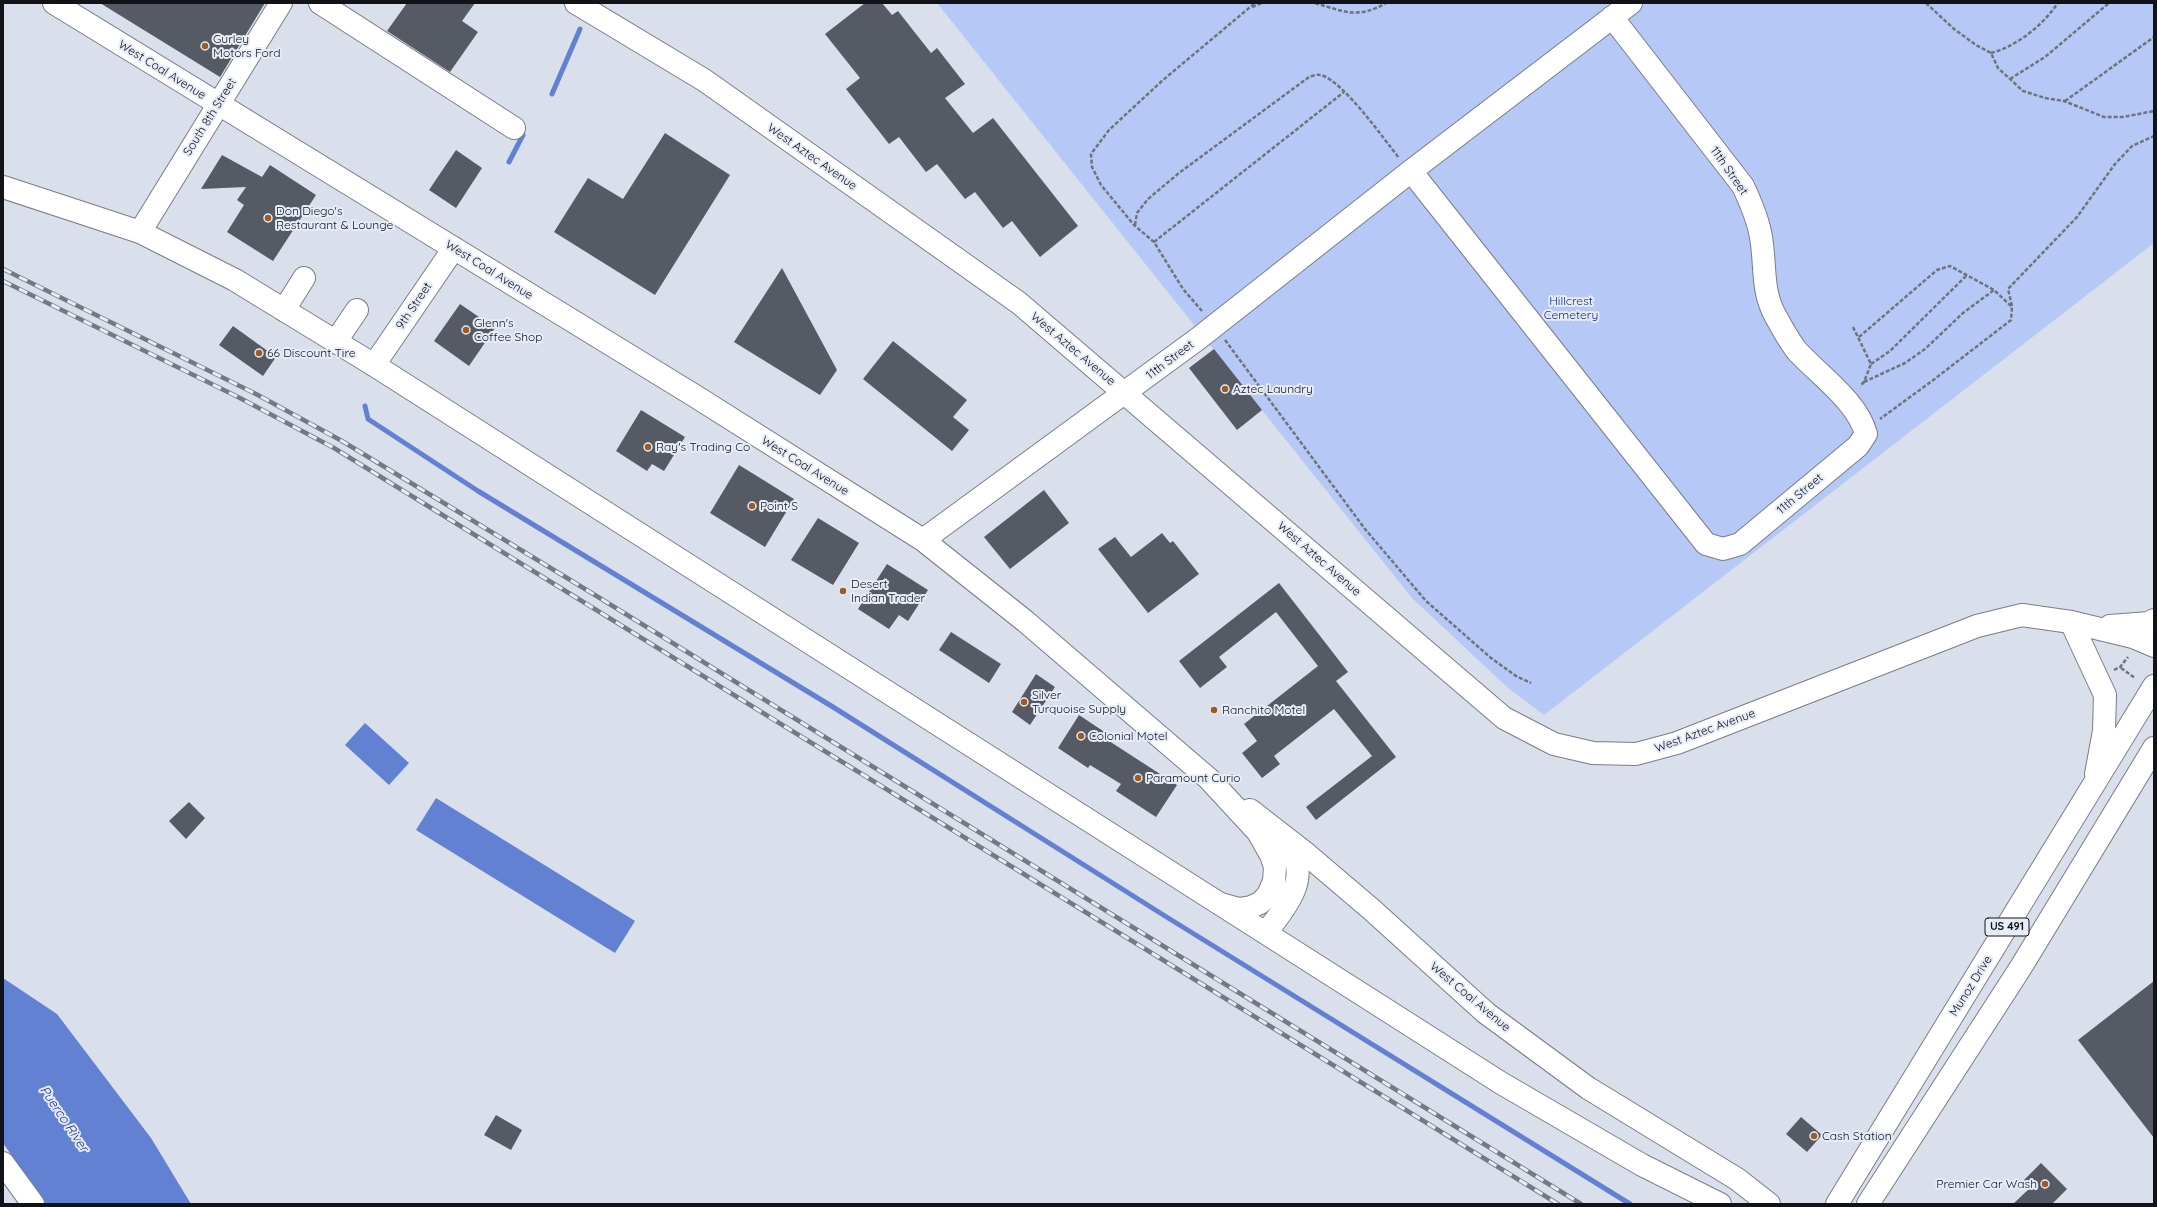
<!DOCTYPE html>
<style>
body{margin:0}
#map{position:relative;width:2157px;height:1207px;overflow:hidden;background:#d9dfeb;font-family:Quicksand,sans-serif}
canvas{display:block}
.frame{position:absolute;inset:0;border:4px solid #121318;pointer-events:none}
</style>
<div id="map">
<canvas width="2157" height="1207"></canvas>
<div class="frame"></div>
</div>
<script>
const c = document.querySelector('canvas').getContext('2d');
c.lineJoin = 'round';
function fill(path, color) { c.fillStyle = color; c.fill(path, 'evenodd'); }
function trace(path, color, width, dash) { c.strokeStyle = color; c.lineWidth = width; c.lineCap = dash ? 'butt' : 'round'; c.setLineDash(dash || []); c.stroke(path); }
function drawText(font, color, halo, rows, align = 'center') {
  c.font = font + ' Quicksand,sans-serif'; c.lineWidth = 4; c.setLineDash([]); c.textBaseline = 'middle'; c.strokeStyle = halo; c.fillStyle = color; for (const [text, x, y, turn = 0] of rows) {
    c.save(); c.translate(x, y); c.rotate((+turn || 0) * Math.PI / 180); c.textAlign = isNaN(turn) ? turn : align; if (halo) c.strokeText(text, 0, 0); c.fillText(text, 0, 0); c.restore();
  }
}
fill(new Path2D(`
 M 937,3 L 2154,3 L 2154,243 L 1544,715 L 1508,688 L 1412,598 Z`), '#b6c9f6');
fill(new Path2D(`
 M 365,723 L 409,763 L 389,785 L 345,745 Z
 M 436,798 L 635,921 L 615,953 L 416,830 Z
 M 3,978 L 57,1014 L 151,1138 L 191,1204 L 45,1204 L 3,1143 Z`), '#6381d3');
trace(new Path2D(`
 M 552,94 L 580,29
 M 509,162 L 523,135
 M 365,406 L 368,419 L 478,491 L 833,707 L 1165,916 L 1630,1204`), '#6381d3', 5);
fill(new Path2D(`
 M 100,3 L 265,3 L 220,77 Z
 M 407,3 L 475,3 L 462,21 L 478,32 L 450,72 L 387,31 Z
 M 865,3 L 882,3 L 892,15 L 898,11 L 931,53 L 937,48 L 965,84 L 945,98 L 973,133 L 993,118 L 1078,226 L 1040,257 L 1012,221 L 1003,228 L 975,192 L 965,199 L 937,164 L 926,172 L 899,137 L 889,144 L 846,89 L 860,78 L 825,34 Z
 M 665,133 L 730,175 L 655,295 L 554,232 L 588,178 L 623,199 Z
 M 456,150 L 482,168 L 456,208 L 429,190 Z
 M 222,155 L 262,177 L 270,165 L 316,195 L 273,261 L 227,232 L 244,205 L 237,200 L 246,187 L 201,189 Z
 M 782,268 L 837,370 L 820,395 L 734,342 Z
 M 460,304 L 495,328 L 469,366 L 434,341 Z
 M 233,326 L 276,357 L 263,376 L 219,345 Z
 M 893,341 L 967,400 L 953,417 L 969,430 L 952,451 L 863,379 Z
 M 1214,349 L 1262,410 L 1237,430 L 1189,368 Z
 M 641,410 L 685,437 L 664,471 L 652,464 L 647,471 L 616,451 Z
 M 739,465 L 794,499 L 765,547 L 710,513 Z
 M 1044,490 L 1069,523 L 1010,569 L 984,537 Z
 M 818,518 L 859,543 L 833,585 L 791,560 Z
 M 1162,533 L 1170,543 L 1173,541 L 1199,574 L 1148,613 L 1098,549 L 1115,537 L 1131,557 Z
 M 887,564 L 928,590 L 908,621 L 899,615 L 889,629 L 858,609 Z
 M 1279,583 L 1348,672 L 1336,681 L 1396,757 L 1316,820 L 1306,807 L 1372,756 L 1334,709 L 1274,756 L 1280,764 L 1262,778 L 1242,753 L 1257,741 L 1244,724 L 1318,666 L 1276,612 L 1219,657 L 1227,667 L 1200,688 L 1179,661 Z
 M 951,632 L 1001,664 L 989,683 L 939,650 Z
 M 1036,674 L 1055,687 L 1030,725 L 1012,712 Z
 M 1079,715 L 1109,735 L 1106,739 L 1177,785 L 1156,817 L 1116,791 L 1121,784 L 1090,765 L 1088,768 L 1058,748 Z
 M 189,802 L 205,818 L 186,839 L 169,821 Z
 M 2154,981 L 2154,1138 L 2078,1040 Z
 M 496,1115 L 522,1130 L 511,1150 L 484,1135 Z
 M 1801,1117 L 1822,1135 L 1807,1152 L 1786,1134 Z
 M 2041,1163 L 2067,1189 L 2052,1204 L 2013,1204 L 2030,1188 L 2023,1181 Z`), '#565a65');
const minor = new Path2D(`
 M 54,3 L 695,396 L 923,540 L 1025,621 L 1209,779 L 1258,832 L 1271,855 L 1275,867 L 1274,881 L 1268,895 L 1260,903 L 1251,907 L 1239,909 L 1221,904
 M 320,3 L 514,128
 M 1411,171 L 1706,544 L 1723,549 L 1740,544 L 1858,446 L 1866,434 C 1858,402 1819,375 1797,351 C 1789,341 1782,328 1776,317 C 1761,291 1766,265 1761,237 C 1758,219 1751,203 1743,186 L 1612,17
 M 140,232 L 281,3
 M 284,310 L 304,278
 M 336,341 L 357,310
 M 374,365 L 454,248
 M 923,540 L 1199,338 L 1411,171 L 1631,3
 M 1250,810 L 1304,852 L 1371,909 L 1486,1013 L 1588,1088 L 1737,1179 L 1769,1204
 M 1266,933 C 1281,912 1306,886 1295,858 C 1292,851 1287,845 1283,839
 M 3,1163 L 33,1204`);
const major = new Path2D(`
 M 576,3 L 704,80 L 1019,303 L 1504,718 L 1554,744 L 1593,753 L 1636,754 L 1677,743 L 1977,626 L 2022,615 L 2071,622 L 2133,637 L 2154,646
 M 3,187 L 140,232 L 235,280 L 374,365 L 1501,1083 L 1642,1165 L 1720,1204
 M 2071,622 L 2105,695 L 2104,731 L 2096,774
 M 2110,626 L 2149,623 L 2154,620
 M 1837,1204 L 2154,686
 M 1868,1204 L 2021,967 L 2154,748`);
trace(minor, '#787d88', 24);
trace(major, '#787d88', 24);
trace(new Path2D(`
 M 1315,3 C 1345,12 1358,19 1386,3
 M 1926,3 L 1954,29 L 1976,45 L 1991,53 L 1998,68 L 2023,91 L 2045,98 L 2064,101 L 2104,117 L 2123,117 L 2154,111
 M 1252,7 L 1262,3
 M 1991,53 C 2017,46 2042,26 2058,3
 M 2010,79 L 2045,57 L 2109,3
 M 2065,101 L 2154,37
 M 1135,225 L 1137,213 L 1148,199 L 1179,173 L 1309,77 C 1312,76 1317,74 1321,75 C 1344,82 1383,138 1399,158
 M 1154,242 L 1344,92
 M 2012,306 L 2008,289 L 2077,217 L 2115,164 L 2132,146 L 2154,136
 M 1202,311 L 1183,289 L 1154,242 L 1134,225 L 1101,185 L 1092,167 L 1091,154 L 1109,130 L 1163,80 L 1255,3
 M 1853,327 L 1871,364 L 1864,382 L 1860,386
 M 1859,337 L 1937,270 L 1950,266 L 1994,290 L 2012,307 L 2011,320 L 1932,381 L 1880,419
 M 1225,340 L 1365,529 L 1426,601 L 1491,658 L 1516,676 L 1531,683
 M 1871,364 L 1890,351 L 1967,275
 M 1864,382 L 1905,363 L 1925,349 L 1963,313 L 1994,290
 M 2121,668 L 2135,678
 M 2114,670 L 2120,667 L 2128,657`), '#6f737b', 2.5, [4, 2]);
trace(minor, '#fff', 22);
trace(major, '#fff', 22);
const rail = new Path2D(`
 M 3,269 L 256,394 L 342,441 L 590,592 L 1581,1204
 M 3,281 L 238,397 L 334,448 L 1558,1204`);
trace(rail, '#757981', 4.5);
trace(rail, '#e6ecf8', 3, [9]);
for (const [x, y, r, color] of [
 [205,46,4,"#9c5b25"],
 [268,218,4,"#9c5b25"],
 [466,330,4,"#9c5b25"],
 [259,353,4,"#9c5b25"],
 [1225,389,4,"#9c5b25"],
 [648,447,4,"#9c5b25"],
 [752,506,4,"#9c5b25"],
 [843,591,4,"#9c5b25"],
 [1024,702,4,"#9c5b25"],
 [1214,710,4,"#9c5b25"],
 [1081,736,4,"#9c5b25"],
 [1138,778,4,"#9c5b25"],
 [1814,1136,4,"#9c5b25"],
 [2045,1184,4,"#9c5b25"]
]) { const dot = new Path2D(); dot.arc(x, y, r, 0, 2 * Math.PI); c.fillStyle = color; c.fill(dot); trace(dot, '#e6ecf8', 1.5); }
for (const [x, y, w] of [
 [2007,927,44]
]) { const box = new Path2D(); box.roundRect(x - w / 2, y - 9, w, 18, 3); c.fillStyle = '#e6ecf8'; c.fill(box); trace(box, '#121318', 1); }
drawText('bold 11px', '#121318', null, [
 ["US 491",2007,927]
]);
drawText('12px', '#121318', '#e6ecf8', [
 ["Gurley",213,39],
 ["Motors Ford",213,53],
 ["Don Diego's",276,211],
 ["Restaurant & Lounge",276,225],
 ["Glenn's",474,323],
 ["Coffee Shop",474,337],
 ["66 Discount Tire",267,353],
 ["Aztec Laundry",1233,389],
 ["Ray's Trading Co",656,447],
 ["Point S",760,506],
 ["Desert",851,584],
 ["Indian Trader",851,598],
 ["Silver",1032,695],
 ["Turquoise Supply",1032,709],
 ["Ranchito Motel",1222,710],
 ["Colonial Motel",1089,736],
 ["Paramount Curio",1146,778],
 ["Cash Station",1822,1136],
 ["Premier Car Wash",2037,1184,"right"]
], 'left');
drawText('12px', '#121318', '#e6ecf8', [
 ["West Coal Avenue",162,70,32],
 ["South 8th Street",210,117,-58],
 ["West Aztec Avenue",812,157,35],
 ["11th Street",1729,171,55],
 ["West Coal Avenue",489,270,32],
 ["9th Street",414,306,-56],
 ["West Aztec Avenue",1073,349,40],
 ["11th Street",1170,360,-37],
 ["West Coal Avenue",805,466,32],
 ["11th Street",1800,494,-40],
 ["West Aztec Avenue",1319,559,41],
 ["West Aztec Avenue",1705,731,-20],
 ["Munoz Drive",1971,986,-58],
 ["West Coal Avenue",1470,997,40]
]);
drawText('12px', '#142887', '#e6ecf8', [
 ["Hillcrest",1571,301],
 ["Cemetery",1571,315]
]);
drawText('italic 13px', '#1b3291', '#e6ecf8', [
 ["Puerco River",64,1119,56]
]);
</script>
